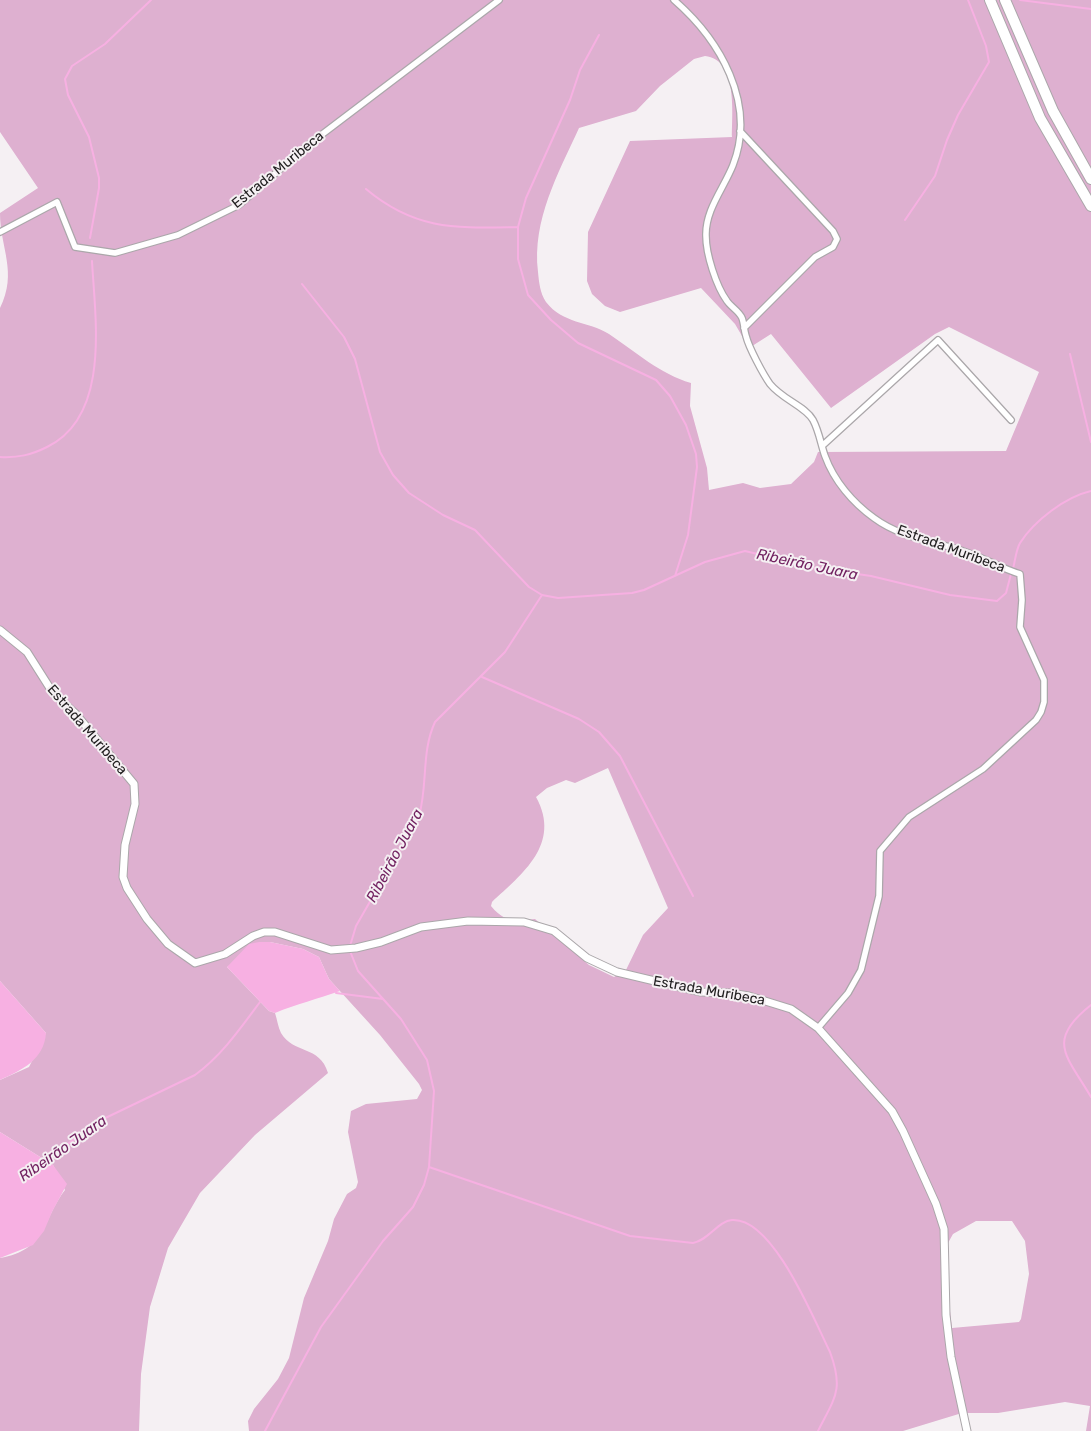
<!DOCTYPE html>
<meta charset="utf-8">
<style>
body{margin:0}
canvas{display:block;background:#f5f0f3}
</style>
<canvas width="1091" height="1431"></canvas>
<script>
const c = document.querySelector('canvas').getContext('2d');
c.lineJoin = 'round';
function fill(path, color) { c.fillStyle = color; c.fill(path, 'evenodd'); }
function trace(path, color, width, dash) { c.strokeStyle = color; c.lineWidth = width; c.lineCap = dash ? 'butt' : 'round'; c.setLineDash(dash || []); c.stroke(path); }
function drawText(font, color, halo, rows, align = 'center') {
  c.font = font + ' Rubik,sans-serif'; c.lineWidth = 4; c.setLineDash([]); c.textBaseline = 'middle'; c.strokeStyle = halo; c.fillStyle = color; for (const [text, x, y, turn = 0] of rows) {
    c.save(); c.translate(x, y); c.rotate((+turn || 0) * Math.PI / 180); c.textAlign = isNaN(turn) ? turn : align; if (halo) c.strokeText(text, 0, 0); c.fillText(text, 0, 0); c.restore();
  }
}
fill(new Path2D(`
 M 0,0 L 1091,0 L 1091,1431 L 1086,1431 L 1090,1406 L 1065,1402 L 998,1413 L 962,1413 L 903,1431 L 249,1431 L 248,1421 L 254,1409 L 278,1379 L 289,1358 L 304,1298 L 328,1241 L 334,1219 L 347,1194 L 356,1188 L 358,1182 L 348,1132 L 351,1111 L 366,1104 L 417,1099 L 422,1090 L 419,1084 L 380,1035 L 329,979 L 319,957 L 303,949 L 270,942 L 227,967 L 269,1011 L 275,1013 C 277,1019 278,1027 281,1033 C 293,1054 320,1045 328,1073 L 255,1135 L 200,1193 L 168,1248 L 150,1307 L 141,1374 L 139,1431 L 0,1431 L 0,1258 C 47,1250 42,1220 65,1190 L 53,1165 L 0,1132 L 0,1080 L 29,1067 L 46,1033 L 0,981 L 0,308 C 18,272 0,248 0,213 L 38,188 L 0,132 ZM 705,56 C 738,59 732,114 732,137 L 630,141 L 588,232 L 587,281 L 592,294 L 605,306 L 620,312 L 701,288 L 735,324 L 749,348 L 771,334 L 831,408 L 935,334 L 949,327 L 1039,372 L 1006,451 L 818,452 L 814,462 L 791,484 L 760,488 L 743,483 L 709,490 L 707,468 L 690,406 L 691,383 C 660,374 636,352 609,334 C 588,321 563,324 546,302 C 540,293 539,282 538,272 C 532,220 558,174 579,128 L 636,111 L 660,86 L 694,59 ZM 608,768 L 668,908 L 643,935 L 626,970 L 614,977 L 589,965 L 535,919 C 515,921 505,923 491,906 L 492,902 C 522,874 562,844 536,797 L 547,788 L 566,780 L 575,783 ZM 976,1221 L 1012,1221 L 1025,1241 L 1029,1274 L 1021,1319 L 1019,1322 L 952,1328 L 943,1252 L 953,1234 Z`), '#deb0d0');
fill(new Path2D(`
 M 259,942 L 270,942 L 303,949 L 319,957 L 329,979 L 340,991 C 318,999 296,1004 275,1013 L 269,1011 L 227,967 L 249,944 Z
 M 0,981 L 46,1033 C 44,1060 22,1070 0,1080 Z
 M 0,1132 L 53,1165 L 67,1184 L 52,1212 L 44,1231 L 33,1245 L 0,1258 Z`), '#f7b0e2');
trace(new Path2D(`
 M 1020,0 L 1091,9
 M 599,35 L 580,70 L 570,100 L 526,198 L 518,227 L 518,259 L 528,295 L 551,320 L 578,343 L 656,380 L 670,396 L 686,425 L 696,454 L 697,467 L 688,535 L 675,576
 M 366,189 C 416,231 457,228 518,227
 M 905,220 L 935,176 L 947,140 L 958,115 L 989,62 L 986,46 L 968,0
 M 90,238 L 99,188 L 99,178 L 89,137 L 68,95 L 65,79 L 72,66 L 105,44 L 151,0
 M 302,284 L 344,337 L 355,359 L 380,452 L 393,475 L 409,493 L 443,515 L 475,530 L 529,587 L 542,595 L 558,598 L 632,593 L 644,590 L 705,562 L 745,551 L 816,568 L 871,576 L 950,595 L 997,601 L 1006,593 L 1011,574
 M 1070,354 L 1091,442
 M 0,457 C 18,458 31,455 47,447 C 111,416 95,318 92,261
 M 1013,569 C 1015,561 1016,550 1020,543 C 1034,521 1065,497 1091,491
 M 482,677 L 579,719 L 599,732 L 620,756 L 693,896
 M 350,946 L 356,926 L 419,816 C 428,785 421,752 435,722 L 505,652 L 542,595
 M 336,993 L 383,999
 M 1091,1005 C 1045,1041 1067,1056 1091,1097
 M 45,1161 L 97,1122 L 195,1075 C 222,1055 240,1029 260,1002
 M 429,1167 L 630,1236 L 693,1243 C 709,1240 718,1221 732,1220 C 773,1217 814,1320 830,1352 C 844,1390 835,1397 818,1431
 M 265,1431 L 321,1327 L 383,1241 L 413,1207 L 424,1185 L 429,1167 L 434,1091 L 427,1060 L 401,1019 L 358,971 L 350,951`), '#f7b0e2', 2);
const minor = new Path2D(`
 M 674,0 C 720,40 757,103 733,165 C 724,188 705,210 706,236 C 706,254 716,286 727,301 C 731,307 739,311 742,318 C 744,323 744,330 746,336 C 749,348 763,374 770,384 C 783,400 805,406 813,420 C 819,431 821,445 825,456 C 834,481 853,503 874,518 C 901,538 933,541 963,551 C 983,557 1000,568 1020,574 L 1022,600 L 1020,627 L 1044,680 L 1044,702 L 1041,712 L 1036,720 L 983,769 L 909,817 L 880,851 L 879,896 L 861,970 L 848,993 L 818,1028
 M 740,131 L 833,231 L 837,239 L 833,247 L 815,257 L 744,328
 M 0,232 L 57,202 L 75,247 L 115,253 L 178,235 L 239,205 L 308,145 L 499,0
 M 822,446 L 938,340 L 1011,420`);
const tertiary = new Path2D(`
 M 0,630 L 27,652 L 53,693 L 75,713 L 134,784 L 135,804 L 125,845 L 123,877 L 127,888 L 147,919 L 168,944 L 195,963 L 225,954 L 253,936 L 264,932 L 275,932 L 331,950 L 356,948 L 381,942 L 421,927 L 468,921 L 524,922 L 554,931 L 587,958 L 617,972 L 701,992 L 730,993 L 749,996 L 791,1009 L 818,1028 L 892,1111 L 903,1131 L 936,1204 L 944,1229 L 946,1315 L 951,1357 L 967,1431`);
const motorway = new Path2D(`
 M 990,0 L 1040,118 L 1091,206
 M 1005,0 L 1053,111 L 1091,179`);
trace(minor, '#aba7aa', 8);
trace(tertiary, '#aba7aa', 9);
trace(motorway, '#aba7aa', 12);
trace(minor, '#fff', 5.5);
trace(tertiary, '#fff', 7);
trace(motorway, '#fff', 10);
drawText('14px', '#222021', '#f5f0f3', [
 ["Estrada Muribeca",278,170,-39],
 ["Estrada Muribeca",951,549,20],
 ["Estrada Muribeca",87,730,49],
 ["Estrada Muribeca",709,991,10]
]);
drawText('italic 15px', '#722261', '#f5f0f3', [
 ["Ribeirão Juara",807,565,12],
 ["Ribeirão Juara",395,856,-62],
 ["Ribeirão Juara",63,1149,-35]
]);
</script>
